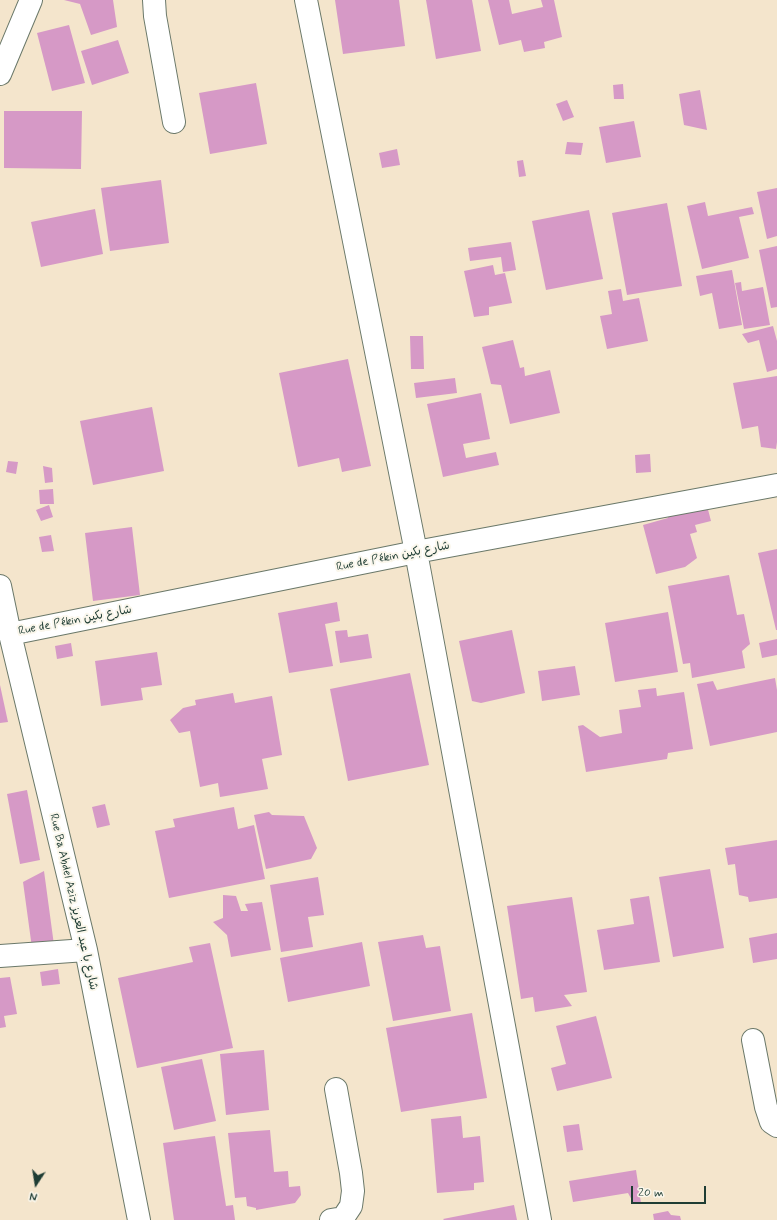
<!DOCTYPE html>
<meta charset="utf-8">
<style>
body{margin:0}
#map{position:relative;width:777px;height:1220px;overflow:hidden;background:#f4e5cc;font-family:Mynerve,sans-serif}
canvas{display:block}
.north{position:absolute;left:16px;top:1164px;width:40px;height:40px;-webkit-text-stroke:3px #fbf7ec;paint-order:stroke;rotate:192deg;font-size:11px;font-weight:700;line-height:16px;text-align:center;color:#1f3d34}
.north::after{content:'';display:block;margin:auto;width:14px;height:18px;background:#1f3d34;clip-path:polygon(50% 0,100% 100%,50% 72%,0 100%)}
.scale{position:absolute;left:631px;top:1186px;width:75px;height:18px;box-sizing:border-box;border:2px solid #1f3d34;border-top:0;padding-left:5px;font-size:12px;line-height:14px;white-space:nowrap;color:#1f3d34;-webkit-text-stroke:3px #fbf7ec;paint-order:stroke}
</style>
<div id="map">
<canvas width="777" height="1220"></canvas>
<div class="north">N</div>
<div class="scale">20 m</div>
</div>
<script>
const c = document.querySelector('canvas').getContext('2d');
c.lineJoin = 'round';
function fill(path, color) { c.fillStyle = color; c.fill(path, 'evenodd'); }
function trace(path, color, width, dash) { c.strokeStyle = color; c.lineWidth = width; c.lineCap = dash ? 'butt' : 'round'; c.setLineDash(dash || []); c.stroke(path); }
function drawText(font, color, halo, rows, align = 'center') {
  c.font = font + ' Mynerve,"Playpen Sans Arabic",sans-serif'; c.lineWidth = 4; c.setLineDash([]); c.textBaseline = 'middle'; c.strokeStyle = halo; c.fillStyle = color; for (const [text, x, y, turn = 0] of rows) {
    c.save(); c.translate(x, y); c.rotate((+turn || 0) * Math.PI / 180); c.textAlign = isNaN(turn) ? turn : align; if (halo) c.strokeText(text, 0, 0); c.fillText(text, 0, 0); c.restore();
  }
}
fill(new Path2D(`
 M 64,0 L 113,0 L 117,27 L 91,35 L 80,4 Z
 M 335,0 L 399,0 L 405,46 L 343,54 Z
 M 426,0 L 472,0 L 481,51 L 436,59 Z
 M 488,0 L 509,0 L 512,14 L 543,7 L 541,0 L 554,0 L 562,37 L 544,42 L 545,48 L 524,52 L 521,40 L 499,45 Z
 M 69,25 L 85,83 L 52,91 L 37,33 Z
 M 118,40 L 129,73 L 92,85 L 81,51 Z
 M 256,83 L 267,144 L 210,154 L 199,93 Z
 M 623,84 L 624,99 L 614,99 L 613,85 Z
 M 700,90 L 707,130 L 684,125 L 679,94 Z
 M 567,100 L 574,117 L 563,121 L 556,104 Z
 M 4,111 L 82,111 L 81,169 L 4,168 Z
 M 634,121 L 641,157 L 606,163 L 599,127 Z
 M 567,142 L 583,143 L 581,155 L 565,154 Z
 M 397,149 L 400,165 L 382,168 L 379,153 Z
 M 523,160 L 526,176 L 519,177 L 517,161 Z
 M 161,180 L 169,243 L 110,251 L 101,188 Z
 M 777,188 L 777,236 L 767,239 L 757,192 Z
 M 705,202 L 708,216 L 752,207 L 754,214 L 739,217 L 749,258 L 702,269 L 687,206 Z
 M 667,203 L 682,286 L 627,295 L 612,213 Z
 M 95,209 L 103,254 L 41,267 L 31,222 Z
 M 589,210 L 603,279 L 546,290 L 532,221 Z
 M 511,242 L 516,270 L 503,272 L 501,257 L 470,261 L 468,248 Z
 M 777,246 L 777,307 L 771,308 L 759,250 Z
 M 493,265 L 495,275 L 505,273 L 512,303 L 489,307 L 489,315 L 474,317 L 464,271 Z
 M 732,270 L 742,325 L 719,329 L 712,293 L 700,296 L 696,276 Z
 M 741,282 L 742,291 L 763,287 L 770,325 L 744,329 L 735,283 Z
 M 621,289 L 623,301 L 639,298 L 648,341 L 607,349 L 600,316 L 612,314 L 608,291 Z
 M 773,326 L 777,341 L 777,369 L 767,372 L 759,340 L 748,343 L 742,334 Z
 M 410,336 L 423,336 L 424,369 L 411,369 Z
 M 513,340 L 520,368 L 524,367 L 525,376 L 550,370 L 560,413 L 510,424 L 501,385 L 491,384 L 482,347 Z
 M 348,359 L 371,466 L 342,472 L 339,458 L 298,467 L 279,373 Z
 M 777,376 L 777,442 L 776,449 L 761,447 L 758,426 L 742,429 L 733,383 Z
 M 455,378 L 457,393 L 416,398 L 414,383 Z
 M 481,393 L 490,439 L 463,444 L 466,458 L 496,452 L 499,465 L 443,477 L 427,404 Z
 M 152,407 L 164,471 L 93,485 L 80,421 Z
 M 650,454 L 651,472 L 636,473 L 635,455 Z
 M 8,461 L 18,462 L 16,474 L 6,472 Z
 M 43,466 L 52,468 L 53,482 L 45,483 Z
 M 53,489 L 54,504 L 40,504 L 39,490 Z
 M 705,498 L 711,521 L 695,525 L 697,532 L 690,534 L 697,558 L 685,567 L 656,574 L 643,525 L 668,518 L 666,508 Z
 M 49,505 L 53,517 L 41,521 L 36,510 Z
 M 132,527 L 140,595 L 93,601 L 85,533 Z
 M 51,535 L 54,551 L 42,552 L 39,537 Z
 M 777,549 L 777,630 L 776,630 L 758,553 Z
 M 729,575 L 737,615 L 744,614 L 750,644 L 742,651 L 745,668 L 692,678 L 690,663 L 683,664 L 668,586 Z
 M 337,602 L 340,621 L 325,624 L 333,666 L 289,673 L 278,613 Z
 M 668,612 L 678,672 L 615,682 L 605,623 Z
 M 347,630 L 348,637 L 368,634 L 372,658 L 340,663 L 335,631 Z
 M 512,630 L 525,693 L 481,703 L 472,701 L 459,641 Z
 M 777,639 L 777,655 L 762,658 L 759,643 Z
 M 71,643 L 73,656 L 57,659 L 55,646 Z
 M 157,652 L 162,685 L 141,688 L 143,700 L 101,706 L 95,661 Z
 M 575,666 L 580,695 L 542,701 L 538,671 Z
 M 410,673 L 429,765 L 348,781 L 330,689 Z
 M 775,678 L 777,690 L 777,732 L 710,746 L 697,684 L 713,681 L 717,690 Z
 M 0,685 L 8,722 L 0,723 Z
 M 656,688 L 657,696 L 684,692 L 693,749 L 668,753 L 667,759 L 586,772 L 578,726 L 583,725 L 600,737 L 622,733 L 619,710 L 641,707 L 638,690 Z
 M 233,693 L 235,703 L 272,696 L 282,755 L 262,759 L 268,789 L 220,797 L 218,783 L 200,787 L 190,731 L 179,733 L 170,720 L 183,708 L 196,705 L 195,700 Z
 M 27,790 L 40,860 L 20,864 L 7,794 Z
 M 105,804 L 110,825 L 97,828 L 92,807 Z
 M 234,807 L 238,829 L 254,825 L 265,879 L 169,898 L 155,831 L 175,827 L 173,819 Z
 M 269,812 L 272,815 L 304,816 L 317,848 L 311,859 L 266,869 L 254,815 Z
 M 777,840 L 777,898 L 749,902 L 748,897 L 739,895 L 735,864 L 728,865 L 725,848 Z
 M 710,869 L 724,948 L 673,957 L 659,877 Z
 M 44,871 L 54,945 L 32,948 L 23,882 Z
 M 318,877 L 324,915 L 308,917 L 313,947 L 281,952 L 270,885 Z
 M 223,895 L 236,896 L 241,911 L 248,911 L 245,904 L 262,902 L 271,950 L 231,957 L 227,935 L 213,922 L 223,918 Z
 M 649,896 L 660,962 L 604,970 L 597,930 L 634,924 L 630,899 Z
 M 572,897 L 587,992 L 564,995 L 572,1006 L 535,1012 L 533,997 L 521,999 L 507,906 Z
 M 777,933 L 777,959 L 753,963 L 749,938 Z
 M 423,935 L 426,948 L 440,946 L 451,1011 L 393,1021 L 378,942 Z
 M 362,942 L 370,986 L 288,1002 L 280,958 Z
 M 210,943 L 233,1048 L 137,1068 L 118,978 L 193,962 L 189,947 Z
 M 58,969 L 60,984 L 42,986 L 40,972 Z
 M 10,977 L 17,1014 L 4,1016 L 6,1027 L 0,1028 L 0,978 Z
 M 472,1013 L 487,1098 L 401,1112 L 386,1028 Z
 M 596,1016 L 612,1078 L 557,1091 L 551,1068 L 566,1064 L 556,1026 Z
 M 264,1050 L 269,1110 L 226,1115 L 220,1054 Z
 M 202,1059 L 216,1121 L 174,1130 L 161,1067 Z
 M 461,1116 L 463,1138 L 480,1136 L 484,1182 L 474,1183 L 474,1190 L 437,1193 L 431,1119 Z
 M 579,1124 L 583,1150 L 567,1152 L 563,1126 Z
 M 270,1130 L 274,1172 L 288,1171 L 289,1187 L 300,1186 L 301,1195 L 295,1203 L 256,1210 L 256,1208 L 247,1206 L 246,1197 L 235,1198 L 228,1133 Z
 M 215,1136 L 226,1206 L 233,1205 L 235,1220 L 174,1220 L 163,1143 Z
 M 636,1170 L 641,1203 L 634,1204 L 628,1193 L 573,1202 L 569,1181 Z
 M 514,1205 L 517,1220 L 444,1220 L 443,1219 Z
 M 668,1211 L 671,1215 L 680,1216 L 681,1220 L 654,1220 L 653,1214 Z`), '#d699c6');
const street = new Path2D(`
 M 154,0 L 155,16 L 174,122
 M 306,0 L 416,552 L 540,1220
 M 0,74 L 31,0
 M 0,586 L 10,634 L 86,950 L 139,1220
 M 10,634 L 416,552 L 777,485
 M 0,956 L 86,950
 M 753,1040 L 766,1107 L 771,1122 L 777,1126
 M 331,1220 L 343,1218 L 351,1206 L 353,1191 L 351,1173 L 336,1089`);
trace(street, '#6a7869', 24);
trace(street, '#fff', 22);
drawText('12px', '#1f3d34', '#fbf7ec', [
 ["Rue de Pékin شارع بكين",393,557,-11],
 ["Rue de Pékin شارع بكين",75,621,-11],
 ["Rue Ba Abdel Aziz شارع با عبد العزيز",73,902,77]
]);
</script>
